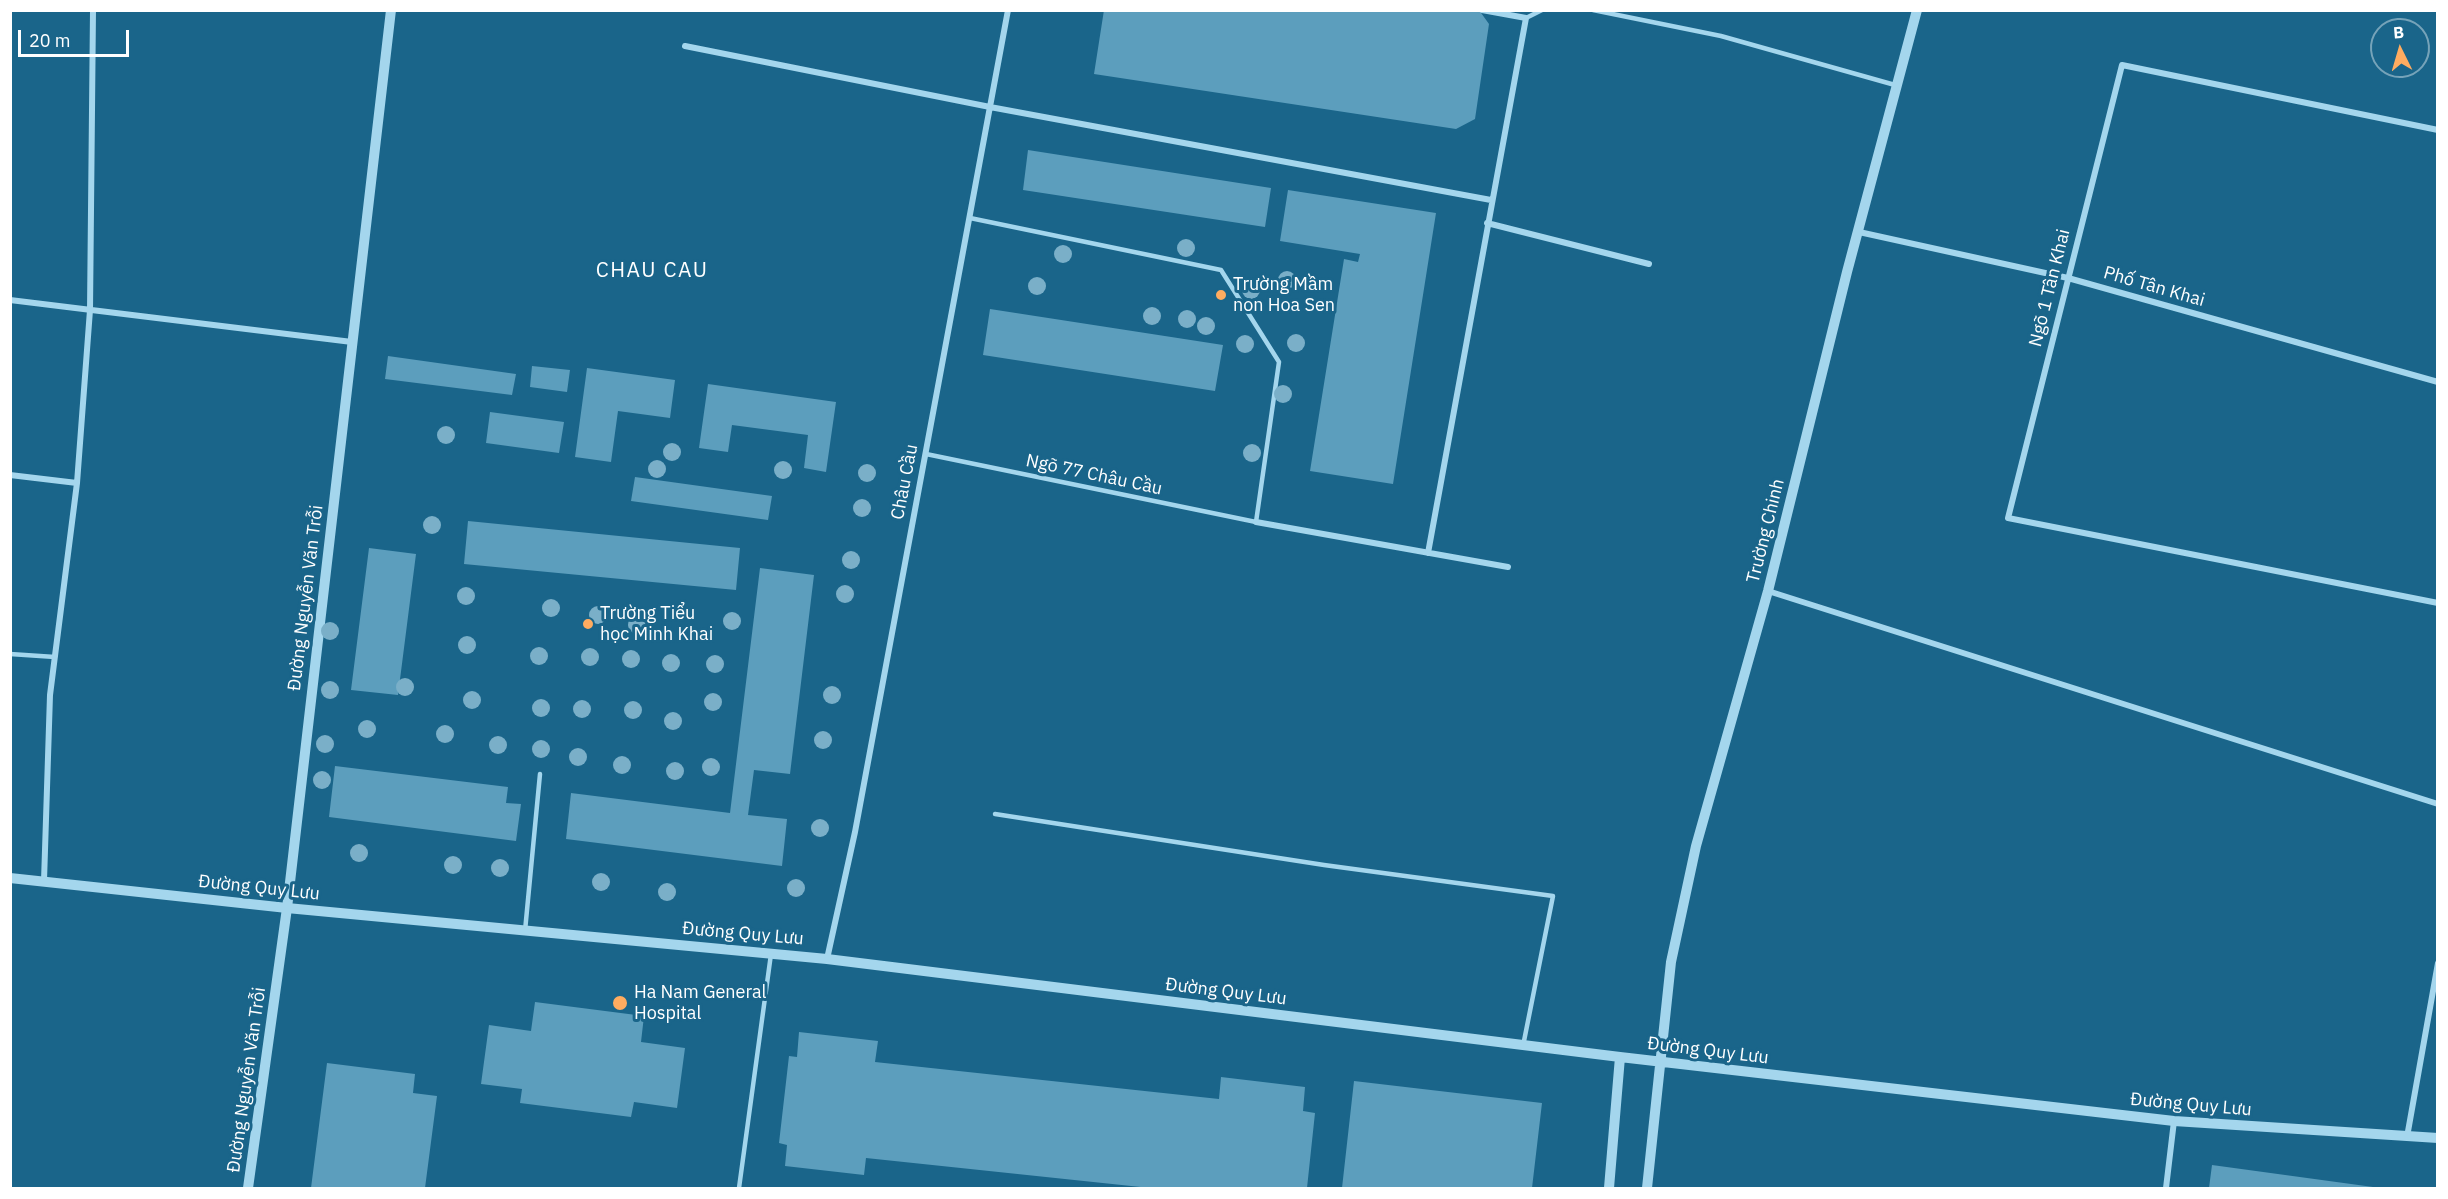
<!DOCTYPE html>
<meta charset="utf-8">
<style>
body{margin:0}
#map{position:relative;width:2448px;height:1199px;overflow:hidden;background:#1a658a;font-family:"IBM Plex Sans",sans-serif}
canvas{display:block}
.frame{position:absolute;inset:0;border:12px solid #fff;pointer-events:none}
.north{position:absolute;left:2370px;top:18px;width:60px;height:60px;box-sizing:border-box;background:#1a658a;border:2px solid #76a3b9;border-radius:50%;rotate:355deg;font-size:16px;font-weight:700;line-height:24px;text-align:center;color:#fff}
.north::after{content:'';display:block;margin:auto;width:21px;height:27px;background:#ffac60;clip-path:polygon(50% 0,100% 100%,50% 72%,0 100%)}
.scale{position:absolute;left:18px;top:30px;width:111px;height:27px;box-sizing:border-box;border:3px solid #fff;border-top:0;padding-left:8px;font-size:18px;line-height:21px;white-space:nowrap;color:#fff;-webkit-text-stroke:4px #1a658a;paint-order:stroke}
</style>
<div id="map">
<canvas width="2448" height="1199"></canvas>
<div class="frame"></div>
<div class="north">B</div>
<div class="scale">20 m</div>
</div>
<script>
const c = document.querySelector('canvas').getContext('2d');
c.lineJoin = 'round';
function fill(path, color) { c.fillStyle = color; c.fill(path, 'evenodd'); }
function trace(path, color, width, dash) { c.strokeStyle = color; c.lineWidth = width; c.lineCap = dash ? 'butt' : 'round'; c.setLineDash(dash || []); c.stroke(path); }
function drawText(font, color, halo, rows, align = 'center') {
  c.font = font + ' "IBM Plex Sans",sans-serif'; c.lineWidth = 6; c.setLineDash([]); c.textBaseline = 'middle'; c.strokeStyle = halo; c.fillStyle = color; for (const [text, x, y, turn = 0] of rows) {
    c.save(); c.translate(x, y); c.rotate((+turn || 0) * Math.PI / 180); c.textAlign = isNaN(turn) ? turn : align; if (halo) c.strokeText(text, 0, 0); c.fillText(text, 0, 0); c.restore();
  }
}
fill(new Path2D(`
 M 1104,10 L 1479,10 L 1489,24 L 1475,119 L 1456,129 L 1094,74 Z
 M 1028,150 L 1271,188 L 1265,227 L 1023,190 Z
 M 1288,190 L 1436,213 L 1393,484 L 1310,471 L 1344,259 L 1358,262 L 1360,254 L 1280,241 Z
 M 990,309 L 1223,345 L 1215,391 L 983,355 Z
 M 388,356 L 516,374 L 512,395 L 385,379 Z
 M 532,366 L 570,370 L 567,392 L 530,387 Z
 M 587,368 L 675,380 L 670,418 L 618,411 L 611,462 L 575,457 Z
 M 708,384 L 836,402 L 826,472 L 804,468 L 808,435 L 732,425 L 728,452 L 699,448 Z
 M 490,412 L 564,422 L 559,453 L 486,443 Z
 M 635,477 L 772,496 L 768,520 L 631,501 Z
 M 468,521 L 740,548 L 736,590 L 464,564 Z
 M 369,548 L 416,554 L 398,695 L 351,690 Z
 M 760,568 L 814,575 L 790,774 L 754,770 L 748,815 L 787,819 L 782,866 L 566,839 L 571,793 L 730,813 Z
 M 335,766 L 508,787 L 506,803 L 521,804 L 516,841 L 329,817 Z
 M 535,1002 L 644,1016 L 641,1042 L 685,1048 L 677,1108 L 634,1102 L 631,1117 L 520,1103 L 522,1089 L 481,1084 L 489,1025 L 531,1031 Z
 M 799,1032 L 878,1041 L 875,1062 L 1219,1099 L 1221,1077 L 1305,1087 L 1303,1111 L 1315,1113 L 1307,1188 L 1150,1188 L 866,1158 L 864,1175 L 785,1166 L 787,1145 L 779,1143 L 789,1056 L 797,1057 Z
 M 327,1063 L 415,1074 L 413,1093 L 437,1096 L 425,1188 L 311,1188 Z
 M 1354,1081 L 1542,1103 L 1532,1188 L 1342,1188 Z
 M 2212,1165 L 2373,1187 L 2373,1188 L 2209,1188 Z`), '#5c9ebd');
trace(new Path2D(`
 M 1593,10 L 1721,36 L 1895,85
 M 1526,18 L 1542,10
 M 926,454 L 1256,522 L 1279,362 L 1221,270 L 970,218
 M 10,654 L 55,657
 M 995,814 L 1324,865 L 1553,896 L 1523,1046
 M 525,931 L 540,774
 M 739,1188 L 771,954`), '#a4d6ed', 4.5);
trace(new Path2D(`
 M 685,46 L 990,107 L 1491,200
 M 2438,130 L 2122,65 L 2008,518 L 2438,603
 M 1487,223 L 1649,264
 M 1859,232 L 2068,278 L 2438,382
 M 10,300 L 352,342
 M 10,475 L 77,483
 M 1256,522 L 1508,567
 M 1428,553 L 1526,18 L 1482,10
 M 1768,591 L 2438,804
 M 44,881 L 50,695 L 77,483 L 90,310 L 93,10
 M 827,959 L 855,832 L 1008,10
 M 2407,1137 L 2438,963
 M 2166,1188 L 2174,1121`), '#a4d6ed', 6);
trace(new Path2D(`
 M 10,878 L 287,908 L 827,959 L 1620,1057 L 2174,1121 L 2438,1138
 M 248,1188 L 287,908 L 391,10
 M 1609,1188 L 1620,1057
 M 1647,1188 L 1671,962 L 1696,846 L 1768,591 L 1847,272 L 1917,10`), '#a4d6ed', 10);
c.fillStyle = '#7aafc8';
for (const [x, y] of [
 [1186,248],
 [1063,254],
 [1287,280],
 [1037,286],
 [1251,290],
 [1152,316],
 [1187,319],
 [1206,326],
 [1296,343],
 [1245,344],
 [1283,394],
 [446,435],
 [672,452],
 [1252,453],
 [657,469],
 [783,470],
 [867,473],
 [862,508],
 [432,525],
 [851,560],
 [845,594],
 [466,596],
 [551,608],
 [598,615],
 [732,621],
 [637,625],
 [330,631],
 [467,645],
 [539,656],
 [590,657],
 [631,659],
 [671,663],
 [715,664],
 [405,687],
 [330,690],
 [832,695],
 [472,700],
 [713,702],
 [541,708],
 [582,709],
 [633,710],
 [673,721],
 [367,729],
 [445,734],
 [823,740],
 [325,744],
 [498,745],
 [541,749],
 [578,757],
 [622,765],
 [711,767],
 [675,771],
 [322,780],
 [820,828],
 [359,853],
 [453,865],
 [500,868],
 [601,882],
 [796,888],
 [667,892]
]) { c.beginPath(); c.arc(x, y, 9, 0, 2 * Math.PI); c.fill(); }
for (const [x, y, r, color] of [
 [1221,295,6,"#ffac60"],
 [588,624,6,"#ffac60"],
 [620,1003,8,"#ffac60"]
]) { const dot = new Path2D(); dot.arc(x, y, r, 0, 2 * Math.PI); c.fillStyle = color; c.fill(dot); trace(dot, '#1a658a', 2); }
drawText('18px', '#fff', '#1a658a', [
 ["Trường Mầm",1233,285],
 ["non Hoa Sen",1233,306],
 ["Trường Tiểu",600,614],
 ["học Minh Khai",600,635],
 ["Ha Nam General",634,993],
 ["Hospital",634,1014]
], 'left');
drawText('18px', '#fff', '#1a658a', [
 ["Phố Tân Khai",2154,287,16],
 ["Ngõ 1 Tân Khai",2050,288,-76],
 ["Ngõ 77 Châu Cầu",1094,475,12],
 ["Châu Cầu",905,482,-79],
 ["Trường Chinh",1766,531,-76],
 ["Đường Nguyễn Văn Trỗi",306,598,-83],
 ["Đường Quy Lưu",259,888,6],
 ["Đường Quy Lưu",743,934,5],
 ["Đường Quy Lưu",1226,992,7],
 ["Đường Quy Lưu",1708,1051,7],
 ["Đường Nguyễn Văn Trỗi",247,1080,-82],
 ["Đường Quy Lưu",2191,1105,5]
]);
c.letterSpacing = '1.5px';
drawText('21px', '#fff', '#1a658a', [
 ["CHAU CAU",652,271]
]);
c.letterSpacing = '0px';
</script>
